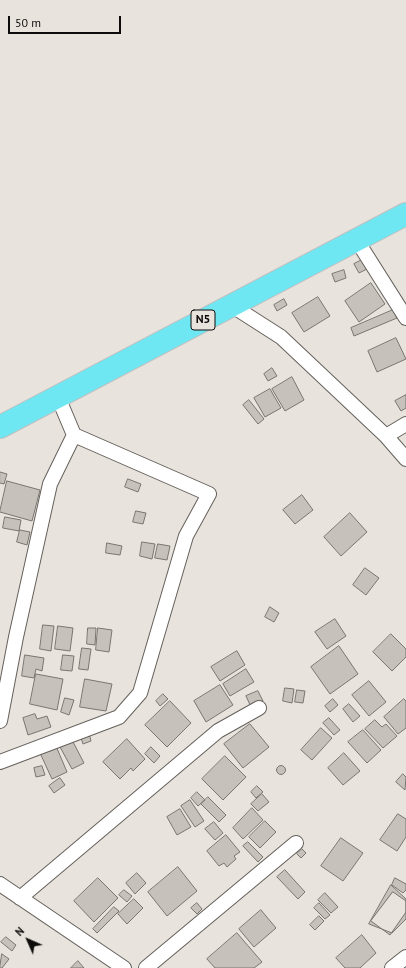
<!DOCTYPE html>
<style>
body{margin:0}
#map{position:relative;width:406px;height:968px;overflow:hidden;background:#e8e3dd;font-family:"PT Sans",sans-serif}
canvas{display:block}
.north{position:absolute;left:8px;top:920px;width:40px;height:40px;-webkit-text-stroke:3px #e8e3dd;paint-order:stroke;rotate:315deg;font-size:11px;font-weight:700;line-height:16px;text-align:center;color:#0e0c0b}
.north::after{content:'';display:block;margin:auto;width:14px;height:18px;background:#0e0c0b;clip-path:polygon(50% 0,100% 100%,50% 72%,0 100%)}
.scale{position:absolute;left:8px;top:16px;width:113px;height:18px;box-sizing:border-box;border:2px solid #0e0c0b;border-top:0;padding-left:5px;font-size:12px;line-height:14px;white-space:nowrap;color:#0e0c0b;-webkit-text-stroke:3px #e8e3dd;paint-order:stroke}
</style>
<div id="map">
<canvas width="406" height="968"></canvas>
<div class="north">N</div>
<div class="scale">50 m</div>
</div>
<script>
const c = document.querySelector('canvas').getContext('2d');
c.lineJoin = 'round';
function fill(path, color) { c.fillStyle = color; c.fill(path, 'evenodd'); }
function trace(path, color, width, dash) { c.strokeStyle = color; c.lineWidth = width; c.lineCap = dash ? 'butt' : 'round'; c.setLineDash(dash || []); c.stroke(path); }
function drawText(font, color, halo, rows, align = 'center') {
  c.font = font + ' "PT Sans",sans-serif'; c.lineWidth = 3; c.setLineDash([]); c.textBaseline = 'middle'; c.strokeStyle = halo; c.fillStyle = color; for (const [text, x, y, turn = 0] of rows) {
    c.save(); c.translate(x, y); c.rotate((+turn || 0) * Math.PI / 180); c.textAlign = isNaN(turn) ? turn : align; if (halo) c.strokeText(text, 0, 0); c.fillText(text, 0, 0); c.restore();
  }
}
const building = new Path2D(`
 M 362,260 L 367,269 L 359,273 L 354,264 Z
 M 344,270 L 346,278 L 335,282 L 332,274 Z
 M 371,283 L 385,304 L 359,322 L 345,301 Z
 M 318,297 L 330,316 L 304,332 L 292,313 Z
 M 284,299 L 287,305 L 277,311 L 274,305 Z
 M 393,310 L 397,318 L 354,336 L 351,328 Z
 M 396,338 L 406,359 L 377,372 L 368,351 Z
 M 272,368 L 277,376 L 268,381 L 264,374 Z
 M 292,377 L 304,400 L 285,411 L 272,389 Z
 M 270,389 L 281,408 L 265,417 L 254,398 Z
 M 406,395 L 406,408 L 401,411 L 395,401 Z
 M 249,400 L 264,419 L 258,424 L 243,405 Z
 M 0,472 L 7,474 L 4,484 L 0,483 Z
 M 128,479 L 141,484 L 138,492 L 125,487 Z
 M 7,481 L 40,490 L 32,521 L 0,512 Z
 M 302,495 L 313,510 L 295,524 L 283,510 Z
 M 136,511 L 146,513 L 143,524 L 133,522 Z
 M 350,513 L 367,532 L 341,556 L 324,537 Z
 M 5,517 L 21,520 L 19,531 L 3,528 Z
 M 20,530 L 30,532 L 27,545 L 17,542 Z
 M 142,542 L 155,544 L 152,559 L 140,556 Z
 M 107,543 L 122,546 L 120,555 L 106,553 Z
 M 158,544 L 170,546 L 167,560 L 155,558 Z
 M 365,568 L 379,578 L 366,595 L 353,585 Z
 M 270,607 L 279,613 L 274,622 L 265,617 Z
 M 335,619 L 346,636 L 327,649 L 315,632 Z
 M 43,625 L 54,626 L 51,651 L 40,649 Z
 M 58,626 L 73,628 L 70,651 L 55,649 Z
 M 88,628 L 96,628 L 95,645 L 87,644 Z
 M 98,628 L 112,630 L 109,652 L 96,650 Z
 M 391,634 L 406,649 L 406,657 L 392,671 L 373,652 Z
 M 339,646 L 358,674 L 330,694 L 311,667 Z
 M 82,648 L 91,649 L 88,670 L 79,669 Z
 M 237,651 L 245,665 L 220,681 L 211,667 Z
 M 25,655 L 44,658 L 42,671 L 36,669 L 34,678 L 22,676 Z
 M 63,655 L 74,656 L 72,671 L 61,670 Z
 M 246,669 L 254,682 L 230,696 L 223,684 Z
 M 36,674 L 63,679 L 57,710 L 30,704 Z
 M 85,679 L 112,684 L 106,711 L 80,707 Z
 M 369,681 L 386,702 L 369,716 L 352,695 Z
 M 220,685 L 233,705 L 206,722 L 194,701 Z
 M 285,688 L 294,689 L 292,703 L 283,701 Z
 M 297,690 L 305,691 L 303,703 L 295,702 Z
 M 258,691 L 263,701 L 251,707 L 246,696 Z
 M 163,694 L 168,699 L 160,706 L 156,701 Z
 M 65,698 L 74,700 L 69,715 L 61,712 Z
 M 333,699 L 338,705 L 330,712 L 325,706 Z
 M 404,699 L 406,701 L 406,728 L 398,734 L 384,717 Z
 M 170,701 L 191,723 L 167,747 L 145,725 Z
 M 349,704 L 360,716 L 353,722 L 343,709 Z
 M 35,714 L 37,719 L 47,716 L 51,727 L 28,735 L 23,718 Z
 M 329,718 L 340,730 L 334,735 L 323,723 Z
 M 375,720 L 382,727 L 386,724 L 397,736 L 383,748 L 365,729 Z
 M 250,724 L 269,747 L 243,768 L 224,744 Z
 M 321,728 L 332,738 L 312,760 L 301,750 Z
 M 363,730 L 381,750 L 367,763 L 348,742 Z
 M 89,733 L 91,741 L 83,744 L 80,735 Z
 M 127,739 L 145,759 L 133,771 L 131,768 L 120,779 L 103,762 Z
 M 72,740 L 84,763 L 72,769 L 60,747 Z
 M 56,746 L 67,772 L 52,779 L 40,753 Z
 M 151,747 L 160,756 L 154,763 L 145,754 Z
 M 344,753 L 360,771 L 343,785 L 328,768 Z
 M 225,756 L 246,777 L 223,800 L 202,779 Z
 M276.5 770a4.5 4.5 0 1 1 9 0a4.5 4.5 0 1 1-9 0Z
 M 42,766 L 45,775 L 36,777 L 34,768 Z
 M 403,774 L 406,777 L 405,790 L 396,782 Z
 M 60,778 L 65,785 L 54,793 L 49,786 Z
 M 257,786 L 263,792 L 256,798 L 251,792 Z
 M 197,792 L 205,800 L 198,806 L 191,798 Z
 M 262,794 L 269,802 L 258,811 L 251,804 Z
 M 208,797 L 226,815 L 219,822 L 201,804 Z
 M 190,800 L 204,821 L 195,827 L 181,806 Z
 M 252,808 L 263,820 L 243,839 L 233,828 Z
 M 180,809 L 191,827 L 177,835 L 167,817 Z
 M 398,814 L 406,819 L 406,837 L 397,851 L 380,840 Z
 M 265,821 L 276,832 L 260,848 L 249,837 Z
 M 214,822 L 223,833 L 215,840 L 205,829 Z
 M 226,835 L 240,852 L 234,856 L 236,859 L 227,867 L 224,863 L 219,866 L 207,851 Z
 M 341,838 L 363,853 L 343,881 L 321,866 Z
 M 248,842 L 263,857 L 258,862 L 243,846 Z
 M 302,849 L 306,853 L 301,858 L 297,854 Z
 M 178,867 L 197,891 L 167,916 L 148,892 Z
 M 285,870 L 305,892 L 298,899 L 277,877 Z
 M 137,873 L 146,883 L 135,894 L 126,883 Z
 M 98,878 L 118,898 L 94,922 L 74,901 Z
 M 395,878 L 406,884 L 406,890 L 403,893 L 392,885 Z
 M 391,885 L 406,899 L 406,919 L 392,933 L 369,924 Z
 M 124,890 L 132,896 L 127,902 L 119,895 Z
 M 393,892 L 406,901 L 406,912 L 390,935 L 371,921 Z
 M 325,893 L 338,907 L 331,913 L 318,900 Z
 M 134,899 L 143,908 L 127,924 L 118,914 Z
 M 197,903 L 202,909 L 197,914 L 191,908 Z
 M 319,903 L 330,915 L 325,919 L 314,908 Z
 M 114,907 L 119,911 L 97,933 L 93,929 Z
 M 261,910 L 276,928 L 254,947 L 239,929 Z
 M 319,916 L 324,921 L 315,930 L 310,925 Z
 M 237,933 L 262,962 L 254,968 L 215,968 L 207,959 Z
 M 362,935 L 376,953 L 360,968 L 345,968 L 336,958 Z
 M 6,937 L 16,945 L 12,951 L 1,942 Z
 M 2,954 L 9,959 L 2,968 L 0,968 Z
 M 78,961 L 84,968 L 71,968 Z`);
fill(building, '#c6c1bb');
trace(building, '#797570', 1);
const minor = new Path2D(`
 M 356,239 L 406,318
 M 231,305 L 281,337 L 386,436 L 406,459
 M 386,436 L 406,424
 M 0,721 L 16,637 L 50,484 L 74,435 L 58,397
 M 0,762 L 119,717 L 140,693 L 186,536 L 209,494 L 74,435
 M 0,884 L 124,968
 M 20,898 L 218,731 L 259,708
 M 146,968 L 296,843
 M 392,968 L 406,957`);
const trunk = new Path2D(`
 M 0,427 L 406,214`);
trace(minor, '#65605b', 16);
trace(trunk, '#c0c0c0', 24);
trace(minor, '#fff', 14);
trace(trunk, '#6fe7f2', 22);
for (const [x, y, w] of [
 [203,320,24]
]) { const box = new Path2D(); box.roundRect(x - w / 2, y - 10, w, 20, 3); c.fillStyle = '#e8e3dd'; c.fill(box); trace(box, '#0e0c0b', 1); }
drawText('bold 12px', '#0e0c0b', null, [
 ["N5",203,320]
]);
</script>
